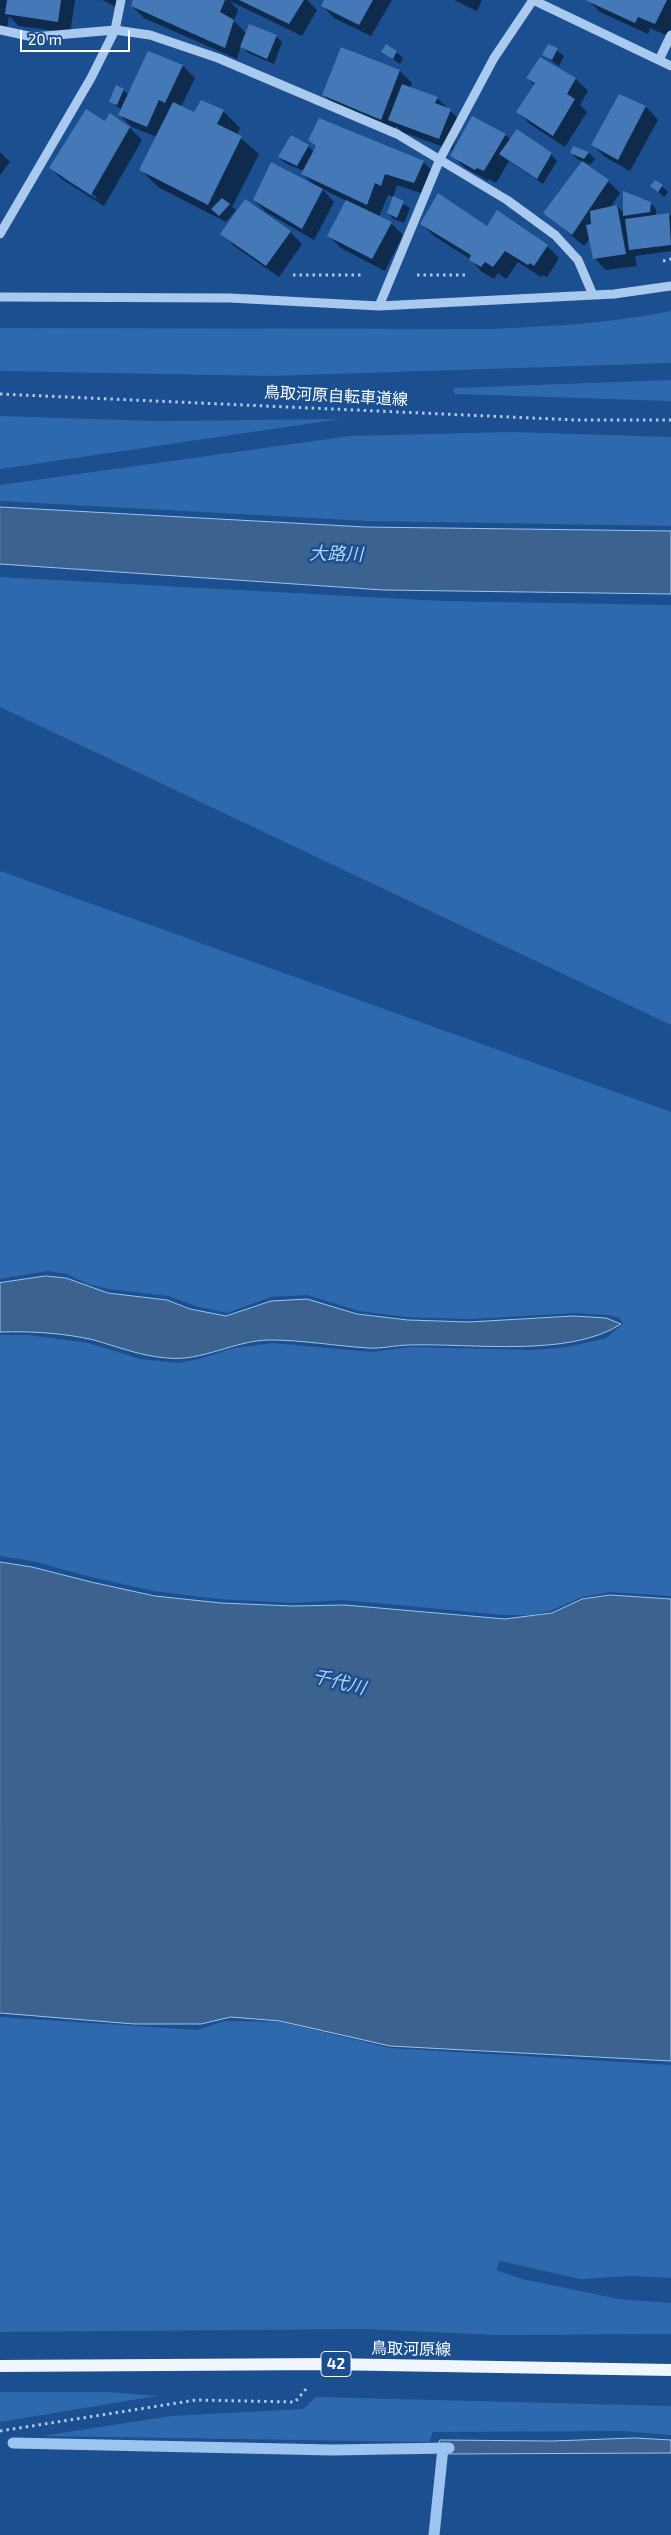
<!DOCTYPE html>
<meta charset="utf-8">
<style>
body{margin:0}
#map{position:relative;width:671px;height:2535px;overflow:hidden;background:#1b4f8f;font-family:"Exo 2",sans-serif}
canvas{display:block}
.scale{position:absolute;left:20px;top:30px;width:110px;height:22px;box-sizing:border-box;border:2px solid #fff;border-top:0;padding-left:6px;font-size:15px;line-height:18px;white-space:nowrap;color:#fff;-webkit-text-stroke:4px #1b4f8f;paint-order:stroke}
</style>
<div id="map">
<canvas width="671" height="2535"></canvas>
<div class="scale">20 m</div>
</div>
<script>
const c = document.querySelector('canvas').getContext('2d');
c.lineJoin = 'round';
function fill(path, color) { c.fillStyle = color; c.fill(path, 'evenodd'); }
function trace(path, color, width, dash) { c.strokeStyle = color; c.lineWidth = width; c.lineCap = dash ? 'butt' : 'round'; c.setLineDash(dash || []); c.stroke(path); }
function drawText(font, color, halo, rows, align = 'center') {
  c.font = font + ' "Exo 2","Noto Sans JP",sans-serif'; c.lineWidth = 5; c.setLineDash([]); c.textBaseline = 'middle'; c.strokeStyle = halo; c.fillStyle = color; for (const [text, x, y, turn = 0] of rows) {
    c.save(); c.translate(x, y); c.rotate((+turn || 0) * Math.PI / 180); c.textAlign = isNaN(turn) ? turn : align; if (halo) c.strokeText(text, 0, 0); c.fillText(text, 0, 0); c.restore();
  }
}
fill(new Path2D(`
 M 671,311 L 671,363 L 271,376 L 0,371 L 0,328 L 494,329 C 554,326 612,323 671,311 Z
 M 671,380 L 671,401 L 455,394 L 453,391 L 455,388 Z
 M 0,416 L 156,421 L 341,419 L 0,469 Z
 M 511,432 L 671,437 L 671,526 L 368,521 L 0,501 L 0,485 L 350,436 Z
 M 0,577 L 441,601 L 671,605 L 671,1025 L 0,707 Z
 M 0,871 L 671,1112 L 671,1596 L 610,1592 L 582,1597 L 550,1611 L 531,1615 L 504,1615 L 343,1600 L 293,1603 L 217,1599 L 154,1591 L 91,1577 L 32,1561 L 0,1556 L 0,1335 L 29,1335 L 88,1343 L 140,1359 L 178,1363 L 199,1359 L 234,1348 L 273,1343 L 371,1352 L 409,1347 L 535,1350 L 568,1347 L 606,1338 L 623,1324 L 620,1318 L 608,1315 L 576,1313 L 469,1319 L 406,1317 L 359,1311 L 307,1295 L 271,1297 L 227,1313 L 199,1307 L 168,1296 L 108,1289 L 88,1284 L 66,1274 L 48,1271 L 0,1279 Z
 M 0,2017 L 197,2030 L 225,2021 L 281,2022 L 390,2048 L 671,2065 L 671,2278 L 632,2276 L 581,2279 L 500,2261 L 496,2270 L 522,2279 L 619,2299 L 671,2303 L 671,2334 L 497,2335 L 364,2329 L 0,2332 Z
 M 0,2392 L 107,2392 L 157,2396 L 0,2422 Z
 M 316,2397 L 671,2406 L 671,2435 L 621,2431 L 433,2432 L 429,2442 L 42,2436 L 171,2416 L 303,2409 Z`), '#2e69ad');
const water = new Path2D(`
 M 0,507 L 365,527 L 671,531 L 671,594 L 383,590 L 0,564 Z
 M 46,1276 L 66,1278 L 108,1293 L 167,1300 L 190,1309 L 226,1316 L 271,1301 L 307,1299 L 357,1314 L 408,1320 L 469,1322 L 573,1316 L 606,1318 L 621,1324 C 569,1358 471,1343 410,1345 C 396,1345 382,1349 368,1348 C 336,1346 303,1340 270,1340 C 235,1340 202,1362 167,1358 C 141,1356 118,1347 94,1340 C 64,1333 30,1331 0,1332 L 0,1283 Z
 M 0,1562 L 32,1567 L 91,1582 L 155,1596 L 221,1603 L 293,1606 L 345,1605 L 505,1619 L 552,1613 L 582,1599 L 610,1595 L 671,1599 L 671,2061 L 390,2046 L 280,2021 L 231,2017 L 201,2024 L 134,2024 L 0,2013 Z
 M 635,2438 L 671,2440 L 671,2453 L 441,2454 L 434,2452 L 440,2440 L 552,2441 Z`);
fill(water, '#3c6290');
trace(water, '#9cc4f0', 1);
fill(new Path2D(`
 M 0,0 L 75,0 L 70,33 L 19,26 L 9,16 L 7,28 L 0,26 Z
 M 102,0 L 119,0 L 116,7 Z
 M 135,0 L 307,0 L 317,10 L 302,36 L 230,1 L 238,10 L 234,21 L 247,34 L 276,36 L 282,42 L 274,64 L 248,53 L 241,46 L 237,59 L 144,18 L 132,6 Z
 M 325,0 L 392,0 L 371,36 L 334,18 L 322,5 Z
 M 454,0 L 482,0 L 477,11 Z
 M 588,0 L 671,0 L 671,29 L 668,36 L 650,28 L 648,34 L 600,12 Z
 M 549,45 L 564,56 L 559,66 L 543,55 Z
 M 342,49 L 400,71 L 412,83 L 410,89 L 437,98 L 462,122 L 452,150 L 402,132 L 396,126 L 394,131 L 336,107 L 324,95 Z
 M 383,52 L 396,52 L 403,58 L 400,64 Z
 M 149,53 L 183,66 L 195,78 L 181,107 L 194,114 L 223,111 L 240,128 L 237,135 L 259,154 L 232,207 L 236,210 L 226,222 L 158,187 L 141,170 L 157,137 L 132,127 L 120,115 L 122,110 L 110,101 L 123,90 L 129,95 Z
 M 541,59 L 576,79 L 588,91 L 580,105 L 587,112 L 565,147 L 530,124 L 518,112 L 535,85 L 527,78 Z
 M 619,95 L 646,107 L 658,120 L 630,171 L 605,157 L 593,145 Z
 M 105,123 L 130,128 L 142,140 L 104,206 L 63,180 L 50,168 ZM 63,175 L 97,197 L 96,199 L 63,178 Z
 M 506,135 L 511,140 L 551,154 L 557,161 L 543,184 L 509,161 L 496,183 L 489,179 L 488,181 L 464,167 L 452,155 Z
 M 309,140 L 423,162 L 436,174 L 426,195 L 397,185 L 393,197 L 388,195 L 379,217 L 391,223 L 403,235 L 385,271 L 341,248 L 329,236 L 347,201 L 322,189 L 334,202 L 314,240 L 266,212 L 254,200 L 314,185 L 303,174 L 304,171 L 285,163 L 279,157 L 308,146 L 314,152 L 317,147 Z
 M 574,148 L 589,153 L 595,159 L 590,165 L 577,159 L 571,153 Z
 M 0,152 L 10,162 L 0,175 Z
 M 608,181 L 620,193 L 610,208 L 617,206 L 625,214 L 650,203 L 656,209 L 656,216 L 669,214 L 671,216 L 671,251 L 635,256 L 637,266 L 606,270 L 594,258 L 590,238 L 584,246 L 545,213 Z
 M 652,186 L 662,186 L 668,192 L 664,197 Z
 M 394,198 L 410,208 L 404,223 L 394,219 L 388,213 Z
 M 422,224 L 547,246 L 559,258 L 547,277 L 543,275 L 541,277 L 518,262 L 506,279 L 498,273 L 494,279 L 482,272 L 470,259 L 434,236 Z
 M 290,232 L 302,244 L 279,277 L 234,246 L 222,233 Z`), '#0007');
trace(new Path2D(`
 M 13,2443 L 332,2450 L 449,2448
 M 434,2535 L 443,2448`), '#9cc4f0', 11);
fill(new Path2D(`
 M 7,0 L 61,0 L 58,22 L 5,14 Z
 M 133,0 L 225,0 L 220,12 L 234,20 L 225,48 L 131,6 Z
 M 239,0 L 304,0 L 289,24 Z
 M 324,0 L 373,0 L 359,25 L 321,6 Z
 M 585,0 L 667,0 L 655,24 L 638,17 L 635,23 Z
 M 249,24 L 277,35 L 267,59 L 240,47 Z
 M 386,44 L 397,51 L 393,59 L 381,52 Z
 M 548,44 L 558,48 L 552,60 L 542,55 Z
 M 341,47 L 400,70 L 381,120 L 322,95 Z
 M 148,51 L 183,65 L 165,103 L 159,100 L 147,127 L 118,115 Z
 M 540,57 L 576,78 L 567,94 L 575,99 L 553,136 L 516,112 L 535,83 L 526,78 Z
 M 402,84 L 438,97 L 435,103 L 451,109 L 439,139 L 388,120 Z
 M 116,85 L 124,89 L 117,105 L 109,102 Z
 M 619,94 L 646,106 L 618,160 L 591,145 Z
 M 201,100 L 224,110 L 217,124 L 242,136 L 208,205 L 139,170 L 173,102 L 194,112 Z
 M 86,109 L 105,121 L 110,113 L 130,127 L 91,195 L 49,168 Z
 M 472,116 L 506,134 L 484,171 L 477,168 L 475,170 L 450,156 Z
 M 319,118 L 424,161 L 414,183 L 385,174 L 381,186 L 375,183 L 367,205 L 301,174 L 316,146 L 308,140 Z
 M 517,129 L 552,153 L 537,179 L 499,154 Z
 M 291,135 L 309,145 L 297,166 L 278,157 Z
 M 573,146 L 589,152 L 584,159 L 570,153 Z
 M 582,161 L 609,180 L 572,235 L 543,213 Z
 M 271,162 L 323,189 L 302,229 L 253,200 Z
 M 655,180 L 663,185 L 658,192 L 650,186 Z
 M 623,191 L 651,202 L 650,212 L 623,216 Z
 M 438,193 L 487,226 L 497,210 L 548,245 L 534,266 L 530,263 L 528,265 L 505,251 L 493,267 L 485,262 L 481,267 L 469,260 L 471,255 L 420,224 Z
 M 393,196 L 404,201 L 397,218 L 387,213 Z
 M 222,198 L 230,204 L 219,216 L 211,209 Z
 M 245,199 L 291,231 L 266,266 L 220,234 Z
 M 346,200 L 392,222 L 372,259 L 327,236 Z
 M 617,205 L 626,254 L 593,259 L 586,225 L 591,224 L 590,211 Z
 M 669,213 L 671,245 L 629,250 L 625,219 Z`), '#4478b7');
trace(new Path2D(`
 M 663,261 L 671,259
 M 293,275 L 363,275
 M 417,275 L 465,275
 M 0,394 L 576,420 L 671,420
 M 0,2431 L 196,2400 L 295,2402 L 306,2389`), '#a9c9ee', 3, [2.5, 4]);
trace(new Path2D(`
 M 533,0 L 671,66
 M 0,30 L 33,37 L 115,30 L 150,35 L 218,58 L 397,134 L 507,200 L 555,235 L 578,260 L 593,295
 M 659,60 L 671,35
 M 0,234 L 91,78 L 115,30 L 121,0
 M 0,297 L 230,298 L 379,306 L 614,294 L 671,286
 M 379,306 L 440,159 L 494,58 L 533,0`), '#a9c9ee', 9);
trace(new Path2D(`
 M 0,2366 L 327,2364 L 671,2370`), '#f0f6ff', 12);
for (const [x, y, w] of [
 [336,2364,30]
]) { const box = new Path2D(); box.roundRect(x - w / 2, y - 12.5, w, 25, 4); c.fillStyle = '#1b4f8f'; c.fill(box); trace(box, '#fff', 1); }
drawText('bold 15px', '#fff', null, [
 ["42",336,2364]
]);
drawText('16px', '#fff', '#1b4f8f', [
 ["鳥取河原自転車道線",336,396,3],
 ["鳥取河原線",411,2349,1]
]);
drawText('italic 18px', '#b5d3f5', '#1b4f8f', [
 ["大路川",336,554,1],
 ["千代川",339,1682,14]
]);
</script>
